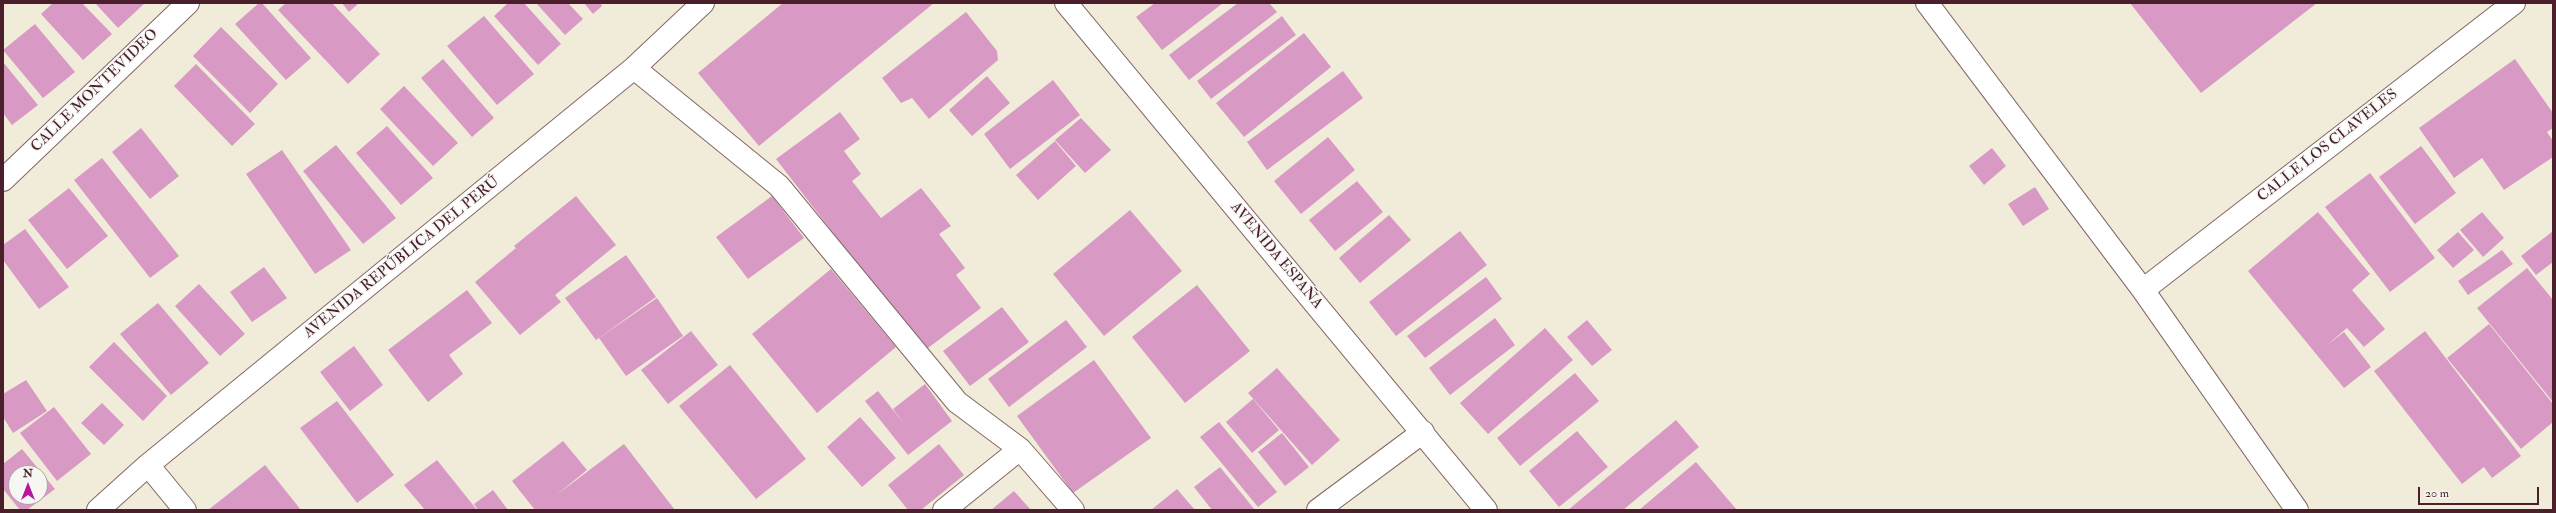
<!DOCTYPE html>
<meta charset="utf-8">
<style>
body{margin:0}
#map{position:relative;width:2556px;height:513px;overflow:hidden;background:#f0ecd9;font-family:"IM FELL Double Pica",serif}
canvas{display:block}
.frame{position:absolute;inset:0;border:4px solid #4a1f2b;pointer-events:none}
.north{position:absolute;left:8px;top:465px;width:40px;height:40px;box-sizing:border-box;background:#f6f6f2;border:1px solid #b1a0a2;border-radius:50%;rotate:0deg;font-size:11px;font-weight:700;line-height:16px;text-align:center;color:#4a1f2b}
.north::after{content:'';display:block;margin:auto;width:14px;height:18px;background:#b5179e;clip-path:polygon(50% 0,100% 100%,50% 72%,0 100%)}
.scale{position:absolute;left:2418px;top:487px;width:121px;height:18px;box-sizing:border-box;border:2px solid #4a1f2b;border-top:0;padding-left:5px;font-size:12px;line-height:14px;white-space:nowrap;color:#4a1f2b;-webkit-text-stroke:3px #f6f6f2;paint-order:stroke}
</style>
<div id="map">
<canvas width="2556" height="513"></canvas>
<div class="frame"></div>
<div class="north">N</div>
<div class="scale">20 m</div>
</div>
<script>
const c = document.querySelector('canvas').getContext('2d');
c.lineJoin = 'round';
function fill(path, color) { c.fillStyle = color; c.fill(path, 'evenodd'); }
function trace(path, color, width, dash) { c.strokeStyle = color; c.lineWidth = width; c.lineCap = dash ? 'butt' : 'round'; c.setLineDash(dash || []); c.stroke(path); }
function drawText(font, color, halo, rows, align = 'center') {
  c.font = font + ' "IM FELL Double Pica",serif'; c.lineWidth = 3; c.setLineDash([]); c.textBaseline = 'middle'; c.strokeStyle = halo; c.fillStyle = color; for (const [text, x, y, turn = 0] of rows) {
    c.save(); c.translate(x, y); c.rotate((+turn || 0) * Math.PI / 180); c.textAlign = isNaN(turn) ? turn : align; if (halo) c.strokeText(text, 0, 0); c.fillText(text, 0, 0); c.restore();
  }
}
fill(new Path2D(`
 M 53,3 L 82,3 L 112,34 L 83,60 L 41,14 Z
 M 95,3 L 145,3 L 118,28 Z
 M 259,3 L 262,3 L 311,58 L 286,80 L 235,24 Z
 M 286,3 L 332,3 L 380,54 L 348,84 L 278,10 Z
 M 342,3 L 359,3 L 349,12 Z
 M 508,3 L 524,3 L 561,44 L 538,65 L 494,16 Z
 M 536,3 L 568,3 L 583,19 L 565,35 Z
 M 584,3 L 600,3 L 602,6 L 593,14 Z
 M 783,3 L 934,3 L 759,146 L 698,73 Z
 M 1155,3 L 1223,3 L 1162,50 L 1136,17 Z
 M 1238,3 L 1269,3 L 1277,12 L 1189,80 L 1169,55 Z
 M 2130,3 L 2317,3 L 2201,93 Z
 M 966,12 L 997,51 L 998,60 L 929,119 L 912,98 L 901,103 L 882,78 Z
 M 484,16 L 534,74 L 497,105 L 447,46 Z
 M 1282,16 L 1296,35 L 1211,99 L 1197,81 Z
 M 35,24 L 75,72 L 43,98 L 3,50 Z
 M 221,27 L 278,84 L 250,113 L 193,56 Z
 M 1304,33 L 1331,67 L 1244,137 L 1216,103 Z
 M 443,59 L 494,118 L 472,137 L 421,78 Z
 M 2515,59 L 2553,113 L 2553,128 L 2547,132 L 2553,141 L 2553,157 L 2504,190 L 2482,158 L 2454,178 L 2419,128 Z
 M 3,62 L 38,105 L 12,125 L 3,113 Z
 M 196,64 L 255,124 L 232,146 L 174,86 Z
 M 1343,71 L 1363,98 L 1267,170 L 1247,142 Z
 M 987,76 L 1010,103 L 972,136 L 949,110 Z
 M 1053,80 L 1080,115 L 1010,169 L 984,134 Z
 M 404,86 L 458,143 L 433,166 L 380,109 Z
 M 840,112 L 860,139 L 844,151 L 861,174 L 852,181 L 881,218 L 921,188 L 951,226 L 939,234 L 965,268 L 956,275 L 981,308 L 924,351 L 776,159 Z
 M 1081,118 L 1111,150 L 1085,173 L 1055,140 Z
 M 387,126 L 433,178 L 401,205 L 356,153 Z
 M 141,128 L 179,176 L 150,199 L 112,152 Z
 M 1328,137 L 1355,170 L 1301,214 L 1274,181 Z
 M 1055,141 L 1076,166 L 1038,200 L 1016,175 Z
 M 336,145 L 396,218 L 363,244 L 303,171 Z
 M 2421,146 L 2456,193 L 2415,224 L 2379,177 Z
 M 1992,148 L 2006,166 L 1984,185 L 1969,166 Z
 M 282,150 L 351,250 L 315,274 L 246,174 Z
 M 102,158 L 179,256 L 150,278 L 74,180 Z
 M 2370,173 L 2435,258 L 2390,292 L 2325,207 Z
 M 1357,181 L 1383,212 L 1335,251 L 1309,220 Z
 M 2035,187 L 2049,209 L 2023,226 L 2008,204 Z
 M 69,188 L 108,236 L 67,269 L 28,220 Z
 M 576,196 L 616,245 L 555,295 L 561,302 L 520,335 L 475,282 L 516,248 L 524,257 L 514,246 Z
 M 772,196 L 804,238 L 748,279 L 716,237 Z
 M 1130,210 L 1182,271 L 1104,336 L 1053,274 Z
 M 2318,212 L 2370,274 L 2352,290 L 2385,329 L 2364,347 L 2347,328 L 2326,346 L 2344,332 L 2371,367 L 2344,388 L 2248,271 Z
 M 2482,212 L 2504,238 L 2483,257 L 2460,230 Z
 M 1389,215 L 1411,240 L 1360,283 L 1339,258 Z
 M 25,229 L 69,287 L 39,309 L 3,260 L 3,245 Z
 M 1460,231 L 1487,265 L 1396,336 L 1369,302 Z
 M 2553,231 L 2553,262 L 2536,275 L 2521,256 Z
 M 2458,232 L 2474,250 L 2453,268 L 2437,250 Z
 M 2502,250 L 2513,264 L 2468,295 L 2458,281 Z
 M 626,255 L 656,297 L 596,340 L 565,298 Z
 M 264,267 L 287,298 L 252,322 L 230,292 Z
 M 2527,268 L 2553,300 L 2553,402 L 2477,308 Z
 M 831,269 L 896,347 L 817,413 L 752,334 Z
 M 1486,277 L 1502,299 L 1425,358 L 1407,336 Z
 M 199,284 L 245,334 L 220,356 L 175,306 Z
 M 1197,285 L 1250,351 L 1185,403 L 1132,337 Z
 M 467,290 L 492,323 L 449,355 L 463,374 L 428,402 L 388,350 Z
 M 657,298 L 683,336 L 626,376 L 599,338 Z
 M 158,303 L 209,363 L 171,395 L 120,334 Z
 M 1002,307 L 1029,342 L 970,386 L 943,351 Z
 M 1495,318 L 1515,345 L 1450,395 L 1429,368 Z
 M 1066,320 L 1087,347 L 1009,407 L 988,379 Z
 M 1587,320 L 1612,350 L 1592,366 L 1567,337 Z
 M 2489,324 L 2553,404 L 2553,422 L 2521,449 L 2447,358 Z
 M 1545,328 L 1573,360 L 1488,434 L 1460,403 Z
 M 691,331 L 718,365 L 668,404 L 641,370 Z
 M 2425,331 L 2521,456 L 2492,478 L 2484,467 L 2462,484 L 2374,371 Z
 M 114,342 L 167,396 L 143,421 L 89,367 Z
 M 354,346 L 383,385 L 350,411 L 320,372 Z
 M 1094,360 L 1151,438 L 1073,493 L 1017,416 Z
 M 730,365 L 806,459 L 756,499 L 679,406 Z
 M 1277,368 L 1340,440 L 1312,465 L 1248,393 Z
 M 1575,373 L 1599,401 L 1520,466 L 1497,438 Z
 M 26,380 L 47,411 L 13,433 L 3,417 L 3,394 Z
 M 925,384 L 952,421 L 908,455 L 865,401 L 878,391 L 904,424 L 893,409 Z
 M 1253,399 L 1279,430 L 1252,453 L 1226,422 Z
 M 337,401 L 394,475 L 357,503 L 300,428 Z
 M 102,403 L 124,425 L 104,445 L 81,423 Z
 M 54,407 L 91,454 L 57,481 L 20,433 Z
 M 860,417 L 896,458 L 862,487 L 827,447 Z
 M 1676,420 L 1699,447 L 1623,510 L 1568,510 Z
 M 1219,422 L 1277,492 L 1258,507 L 1200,437 Z
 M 1577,431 L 1608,467 L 1559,507 L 1529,471 Z
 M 1282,433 L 1309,467 L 1285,486 L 1258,452 Z
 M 563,441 L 587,470 L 555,496 L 624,444 L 675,510 L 535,510 L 512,481 Z
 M 939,444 L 964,475 L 921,510 L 908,510 L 888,485 Z
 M 22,449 L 55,489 L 27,510 L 20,510 L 3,489 L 3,464 ZM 16,473 L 40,473 L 40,497 L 16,497 Z
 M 437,460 L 477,510 L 425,510 L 404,485 Z
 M 1696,462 L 1737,510 L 1639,510 Z
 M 265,465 L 301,510 L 208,510 L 236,488 Z
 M 1220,467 L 1255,510 L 1212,510 L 1194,487 Z
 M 1177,489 L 1195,510 L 1151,510 Z
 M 493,490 L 508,510 L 478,510 L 474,504 Z
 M 1014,491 L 1031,510 L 991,510 Z`), '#d89ac4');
const minor = new Path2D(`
 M 1066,3 L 1486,510
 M 1927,3 L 2143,290 L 2297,510
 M 634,68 L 779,186 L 957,402 L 1020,449
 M 3,180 L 188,3
 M 2143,290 L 2514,3
 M 148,465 L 185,510
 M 98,510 L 148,465 L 634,68 L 703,3
 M 944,510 L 1020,449 L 1073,510
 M 1318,510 L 1423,432`);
trace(minor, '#846768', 24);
trace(minor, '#fff', 22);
drawText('15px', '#4a1f2b', '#f6f6f2', [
 ["CALLE MONTEVIDEO",95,91,-44],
 ["CALLE LOS CLAVELES",2328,146,-38],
 ["AVENIDA ESPAÑA",1276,256,50],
 ["AVENIDA REPÚBLICA DEL PERÚ",402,258,-39]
]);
</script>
